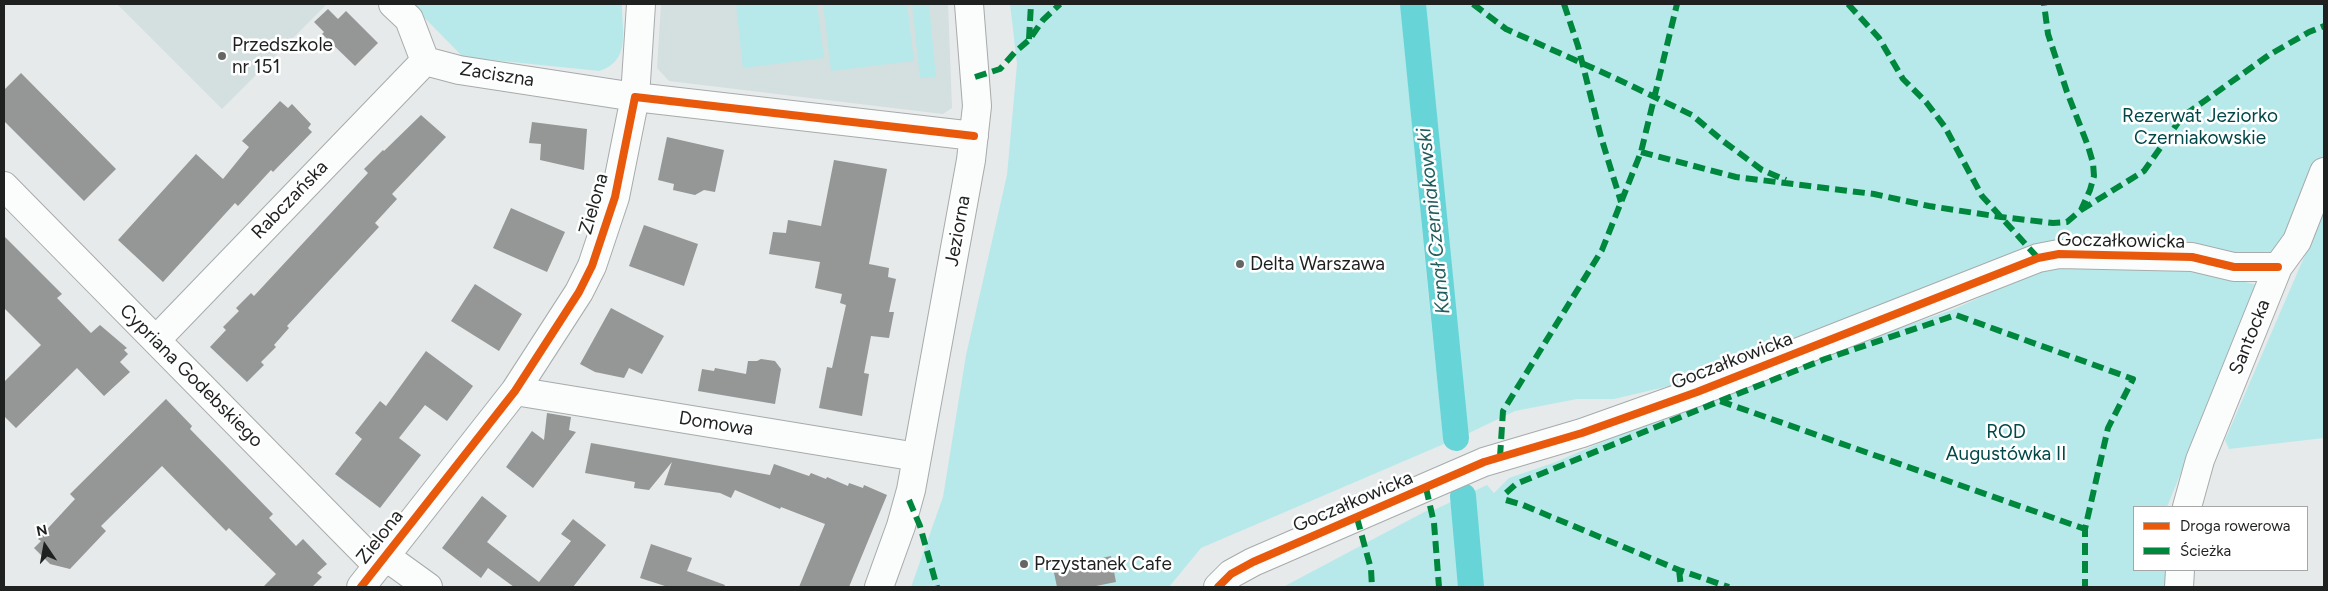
<!DOCTYPE html>
<meta charset="utf-8">
<style>
body{margin:0}
#map{position:relative;width:2328px;height:591px;overflow:hidden;background:#e6eaea;font-family:Figtree,sans-serif}
canvas{display:block}
.frame{position:absolute;inset:0;border:5px solid #1f2121;pointer-events:none}
.legend{position:absolute;left:2133px;top:506px;width:175px;height:65px;box-sizing:border-box;background:#fff;border:1px solid #a5a6a6;margin:0;padding:6px 9px;list-style:none;font-size:15px;color:#1f2121}
.legend li{display:flex;align-items:center;gap:10px;height:25px}
.legend b{width:25px;border:1px solid #a5a6a6}
.north{position:absolute;left:20px;top:521px;width:50px;height:50px;-webkit-text-stroke:4px #fff;paint-order:stroke;rotate:348deg;font-size:14px;font-weight:700;line-height:20px;text-align:center;color:#1f2121}
.north::after{content:'';display:block;margin:auto;width:18px;height:22px;background:#1f2121;clip-path:polygon(50% 0,100% 100%,50% 72%,0 100%)}
</style>
<div id="map">
<canvas width="2328" height="591"></canvas>
<div class="frame"></div>
<ul class="legend">
<li><b style="height:6px;background:#e8590c"></b>Droga rowerowa</li>
<li><b style="height:6px;background:#00873e"></b>Ścieżka</li>
</ul>
<div class="north">N</div>
</div>
<script>
const c = document.querySelector('canvas').getContext('2d');
c.lineJoin = 'round';
function fill(path, color) { c.fillStyle = color; c.fill(path, 'evenodd'); }
function trace(path, color, width, dash) { c.strokeStyle = color; c.lineWidth = width; c.lineCap = dash ? 'butt' : 'round'; c.setLineDash(dash || []); c.stroke(path); }
function drawText(font, color, halo, rows, align = 'center') {
  c.font = font + ' Figtree,sans-serif'; c.lineWidth = 5; c.setLineDash([]); c.textBaseline = 'middle'; c.strokeStyle = halo; c.fillStyle = color; for (const [text, x, y, turn = 0] of rows) {
    c.save(); c.translate(x, y); c.rotate((+turn || 0) * Math.PI / 180); c.textAlign = isNaN(turn) ? turn : align; if (halo) c.strokeText(text, 0, 0); c.fillText(text, 0, 0); c.restore();
  }
}
fill(new Path2D(`
 M 117,4 L 327,4 L 222,109 Z
 M 661,4 L 948,4 L 952,108 L 943,114 L 669,81 L 657,68 Z`), '#d4dfdf');
fill(new Path2D(`
 M 411,4 L 622,4 C 622,32 631,61 599,71 L 463,57 Z
 M 736,4 L 817,4 L 824,58 L 743,68 Z
 M 823,4 L 907,4 L 914,61 L 831,71 Z
 M 912,4 L 929,4 L 936,77 L 920,78 Z
 M 1010,4 L 1401,4 L 1428,291 L 1444,444 L 1201,548 L 1169,587 L 911,587 L 943,497 L 966,355 L 1007,175 L 1017,64 Z
 M 1424,4 L 2324,4 L 2324,157 L 2299,218 L 2282,242 L 2271,253 L 2256,260 L 2061,248 L 2065,240 L 2050,241 L 1788,340 L 1699,379 L 1614,399 L 1577,399 L 1515,411 L 1467,434 Z
 M 2324,211 L 2324,438 L 2229,449 L 2225,440 Z
 M 2182,266 L 2257,285 L 2167,507 L 2134,507 L 2134,570 L 2166,570 L 2165,587 L 1283,587 L 1428,510 L 1436,509 L 1487,485 L 1494,493 L 1509,478 L 1553,463 L 1742,383 L 1952,310 L 2048,267 Z`), '#b8e9ea');
trace(new Path2D(`
 M 1413,4 L 1456,438
 M 1463,496 L 1471,587`), '#67d5d8', 26);
fill(new Path2D(`
 M 328,9 L 338,19 L 346,11 L 378,43 L 355,66 L 322,34 L 324,32 L 314,22 Z
 M 21,73 L 116,169 L 84,201 L 4,121 L 4,90 Z
 M 280,101 L 288,108 L 292,104 L 311,124 L 308,128 L 312,132 L 273,172 L 271,170 L 238,206 L 235,203 L 163,282 L 118,240 L 196,154 L 223,179 L 249,147 L 242,141 Z
 M 421,115 L 446,137 L 392,194 L 397,199 L 375,223 L 379,227 L 287,326 L 289,328 L 274,345 L 276,347 L 261,362 L 264,365 L 247,382 L 210,347 L 226,330 L 223,327 L 239,311 L 236,308 L 251,293 L 254,296 L 368,173 L 364,169 L 383,150 L 384,151 Z
 M 532,122 L 587,129 L 584,170 L 540,160 L 541,144 L 529,143 Z
 M 667,137 L 724,150 L 715,192 L 704,190 L 695,195 L 673,190 L 674,184 L 658,180 Z
 M 834,160 L 887,169 L 869,264 L 889,268 L 888,277 L 896,279 L 889,312 L 894,312 L 889,338 L 871,336 L 864,373 L 869,374 L 862,416 L 819,408 L 827,367 L 832,368 L 846,305 L 840,303 L 842,294 L 815,288 L 820,262 L 769,254 L 773,232 L 786,233 L 788,220 L 821,226 Z
 M 511,208 L 565,232 L 547,272 L 493,248 Z
 M 644,225 L 698,244 L 684,286 L 629,266 Z
 M 4,236 L 62,294 L 57,298 L 91,333 L 100,325 L 127,348 L 124,350 L 128,354 L 120,362 L 130,372 L 104,396 L 77,368 L 16,428 L 4,416 L 4,382 L 41,345 L 4,308 Z
 M 475,284 L 522,314 L 499,351 L 451,321 Z
 M 611,308 L 664,336 L 642,374 L 629,368 L 624,378 L 595,372 L 580,364 Z
 M 426,351 L 473,386 L 447,421 L 425,405 L 399,438 L 421,455 L 380,508 L 335,474 L 362,439 L 355,433 L 380,401 L 386,406 Z
 M 761,359 L 775,361 L 781,369 L 775,404 L 698,391 L 702,369 L 714,371 L 715,368 L 746,374 L 748,361 L 757,361 Z
 M 166,399 L 192,426 L 190,429 L 273,514 L 269,518 L 296,546 L 303,539 L 327,564 L 317,573 L 322,577 L 312,587 L 263,587 L 276,574 L 229,528 L 226,531 L 162,466 L 101,526 L 106,531 L 70,569 L 50,564 L 34,548 L 41,541 L 38,539 L 75,499 L 70,494 Z
 M 547,413 L 571,417 L 569,430 L 576,432 L 533,488 L 506,467 L 532,431 L 544,440 Z
 M 591,443 L 770,475 L 774,464 L 809,476 L 811,473 L 826,479 L 827,477 L 848,486 L 849,483 L 863,488 L 864,485 L 887,495 L 849,587 L 799,587 L 825,524 L 781,507 L 780,509 L 735,490 L 731,498 L 720,493 L 664,485 L 672,462 L 649,490 L 634,488 L 635,482 L 585,473 Z
 M 482,496 L 507,516 L 487,542 L 539,582 L 571,541 L 561,534 L 573,519 L 606,545 L 573,587 L 514,587 L 488,568 L 481,578 L 442,548 Z
 M 651,544 L 692,558 L 687,571 L 725,585 L 724,587 L 668,587 L 640,578 Z
 M 1111,556 L 1116,582 L 1091,587 L 1057,587 L 1053,568 Z`), '#959696');
const street = new Path2D(`
 M 393,4 L 409,19 L 425,61 L 459,70 L 635,97 L 641,4
 M 4,186 L 378,566
 M 156,340 L 425,61
 M 515,391 L 917,457
 M 2187,507 L 2200,460 L 2278,267 L 2297,241 L 2324,172
 M 385,556 L 428,587
 M 361,587 L 515,391 L 579,292 L 592,266 L 615,197 L 635,97 L 974,136
 M 879,587 L 901,526 L 911,490 L 971,160 L 977,106 L 969,4
 M 1218,587 L 1231,574 L 1253,562 L 1484,462 L 1582,433 L 1697,392 L 2038,258 L 2059,254 L 2192,257 L 2234,267 L 2278,267
 M 2179,587 L 2180,570`);
trace(street, '#a8abab', 30);
trace(street, '#fbfcfc', 28);
trace(new Path2D(`
 M 1473,4 L 1506,29 L 1615,78 L 1692,115 L 1723,141 L 1762,170 L 1786,180
 M 1564,4 L 1578,46 L 1601,137 L 1621,202
 M 1848,4 L 1879,38 L 1903,79 L 1926,102 L 1945,127 L 1982,196 L 2038,258
 M 1029,39 L 1031,4
 M 975,77 L 1000,69 L 1015,52 L 1029,40 L 1043,20 L 1060,4
 M 1641,152 L 1736,177 L 1874,194 L 1929,206 L 2001,217 L 2053,223 L 2067,222 L 2081,210 L 2090,190 L 2094,176 L 2093,163 L 2088,146 L 2067,92 L 2048,34 L 2044,4
 M 2081,210 L 2144,171 L 2182,117 L 2269,55 L 2309,32 L 2324,26
 M 1720,401 L 1825,359 L 1956,315 L 2133,379 L 2108,428 L 2085,529 L 2085,587
 M 1500,457 L 1503,411 L 1602,250 L 1641,152 L 1677,4
 M 1426,488 L 1434,523 L 1439,587
 M 1506,493 L 1516,484 L 1720,401 L 2085,529
 M 909,500 L 920,526 L 937,587
 M 1506,500 L 1523,505 L 1679,570 L 1729,587
 M 1357,518 L 1371,569 L 1372,587
 M 1679,570 L 1681,587`), '#00873e', 6, [12, 6]);
trace(new Path2D(`
 M 361,587 L 515,391 L 579,292 L 592,266 L 615,197 L 635,97 L 974,136
 M 1218,587 L 1231,574 L 1253,562 L 1484,462 L 1582,433 L 1697,392 L 2038,258 L 2059,254 L 2192,257 L 2234,267 L 2278,267`), '#e8590c', 8);
for (const [x, y, r, color] of [
 [222,56,5,"#656767"],
 [1240,264,5,"#656767"],
 [1024,564,5,"#656767"]
]) { const dot = new Path2D(); dot.arc(x, y, r, 0, 2 * Math.PI); c.fillStyle = color; c.fill(dot); trace(dot, '#fff', 2); }
drawText('19px', '#1f2121', '#fff', [
 ["Przedszkole",232,45],
 ["nr 151",232,67],
 ["Delta Warszawa",1250,264],
 ["Przystanek Cafe",1034,564]
], 'left');
drawText('19px', '#1f2121', '#fff', [
 ["Zaciszna",497,75,9],
 ["Rabczańska",290,200,-46],
 ["Zielona",594,204,-74],
 ["Jeziorna",958,231,-80],
 ["Goczałkowicka",2121,241,1],
 ["Santocka",2250,337,-68],
 ["Goczałkowicka",1732,361,-21],
 ["Cypriana Godebskiego",191,376,45],
 ["Domowa",716,424,9],
 ["Goczałkowicka",1353,502,-23],
 ["Zielona",380,537,-52]
]);
drawText('19px', '#024849', '#fff', [
 ["Rezerwat Jeziorko",2200,116],
 ["Czerniakowskie",2200,138],
 ["ROD",2006,432],
 ["Augustówka II",2006,454]
]);
drawText('italic 20px', '#215d5e', '#fff', [
 ["Kanał Czerniakowski",1434,221,-96]
]);
</script>
